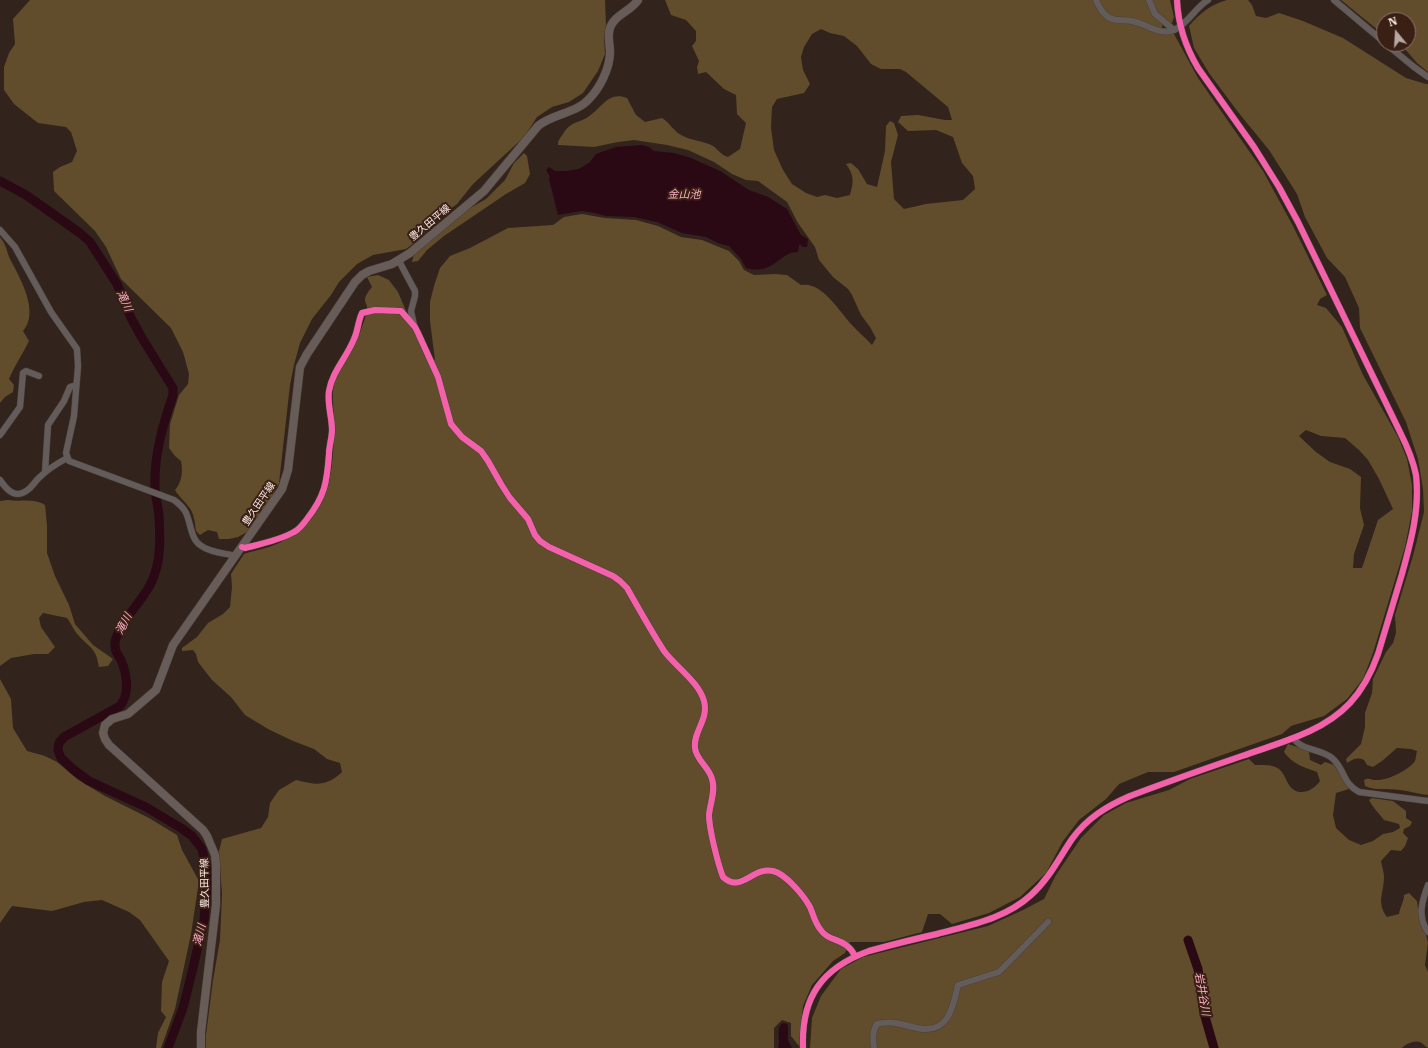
<!DOCTYPE html>
<meta charset="utf-8">
<style>
body{margin:0}
#map{position:relative;width:1428px;height:1048px;overflow:hidden;background:#32231d;font-family:"IBM Plex Serif",serif}
canvas{display:block}
.north{position:absolute;left:1376px;top:12px;width:40px;height:40px;box-sizing:border-box;background:#3a1f15;border:1px solid #88726a;border-radius:50%;rotate:342deg;font-size:11px;font-weight:700;line-height:16px;text-align:center;color:#feefe9}
.north::after{content:'';display:block;margin:auto;width:14px;height:18px;background:#b7a8a2;clip-path:polygon(50% 0,100% 100%,50% 72%,0 100%)}
</style>
<div id="map">
<canvas width="1428" height="1048"></canvas>
<div class="north">N</div>
</div>
<script>
const c = document.querySelector('canvas').getContext('2d');
c.lineJoin = 'round';
function fill(path, color) { c.fillStyle = color; c.fill(path, 'evenodd'); }
function trace(path, color, width, dash) { c.strokeStyle = color; c.lineWidth = width; c.lineCap = dash ? 'butt' : 'round'; c.setLineDash(dash || []); c.stroke(path); }
function drawText(font, color, halo, rows, align = 'center') {
  c.font = font + ' "IBM Plex Serif","Noto Sans JP",serif'; c.lineWidth = 4; c.setLineDash([]); c.textBaseline = 'middle'; c.strokeStyle = halo; c.fillStyle = color; for (const [text, x, y, turn = 0] of rows) {
    c.save(); c.translate(x, y); c.rotate((+turn || 0) * Math.PI / 180); c.textAlign = isNaN(turn) ? turn : align; if (halo) c.strokeText(text, 0, 0); c.fillText(text, 0, 0); c.restore();
  }
}
fill(new Path2D(`
 M 30,0 L 605,0 L 606,25 L 604,38 L 605,54 L 598,71 L 583,93 L 569,102 L 552,107 L 537,117 L 524,137 L 473,184 L 457,204 L 437,219 L 418,240 L 406,249 L 373,255 L 357,264 L 339,282 L 331,295 L 312,319 L 300,343 L 294,365 L 290,385 L 279,483 L 267,506 L 247,532 L 238,537 L 229,539 L 219,539 L 217,532 L 208,530 L 200,535 L 196,531 C 195,523 194,512 188,506 C 184,500 179,497 175,490 C 182,482 183,472 181,461 L 175,456 L 169,448 L 170,424 L 179,395 L 188,384 L 189,374 L 183,352 L 171,328 L 121,279 L 106,247 L 95,231 L 54,191 L 53,172 L 60,167 L 72,162 L 77,151 L 71,132 L 66,127 L 38,123 L 14,104 L 4,90 L 4,67 L 9,53 L 15,44 L 13,19 Z
 M 665,0 L 1170,0 L 1174,17 L 1172,23 L 1163,23 L 1161,33 L 1174,34 L 1198,78 L 1263,171 L 1293,226 L 1327,295 L 1320,299 L 1317,305 L 1326,308 L 1342,327 L 1363,375 L 1398,437 L 1407,459 L 1412,485 L 1412,511 L 1405,547 L 1373,653 L 1363,679 L 1347,699 L 1324,716 L 1291,726 L 1282,734 L 1174,772 L 1148,772 L 1119,784 L 1106,799 L 1079,820 L 1063,841 L 1046,873 L 1020,897 L 989,913 L 952,924 L 940,914 L 928,914 L 922,932 L 884,942 L 850,942 L 845,953 L 833,961 L 812,985 L 803,1006 L 799,1046 L 791,1036 L 791,1023 L 782,1020 L 774,1028 L 774,1048 L 206,1048 L 206,1035 L 213,980 L 220,940 L 222,894 L 219,851 L 222,839 L 261,828 L 268,817 L 270,803 L 279,790 L 296,780 C 316,785 326,787 342,772 L 340,763 L 327,759 L 314,749 L 293,741 L 268,729 L 245,715 L 231,697 L 212,680 L 198,662 L 196,654 L 193,650 L 182,651 L 182,648 L 197,637 L 208,623 L 223,614 L 230,607 L 232,587 L 231,574 L 244,554 C 256,550 270,548 281,542 C 329,518 333,477 334,429 C 335,413 331,399 334,383 C 336,370 354,350 359,335 C 362,327 366,317 367,309 C 368,306 365,303 365,300 C 365,295 369,291 372,287 L 367,277 L 378,275 L 389,280 L 398,292 L 425,356 L 435,360 L 430,321 L 430,302 L 434,286 L 440,268 L 450,256 L 470,248 L 508,228 L 553,225 L 564,217 L 582,214 L 605,218 L 636,220 L 658,226 L 681,237 L 702,240 L 729,251 L 739,261 L 744,270 L 754,275 L 775,274 L 787,275 L 801,285 C 822,281 839,311 852,325 C 858,332 866,338 872,345 L 876,338 L 870,327 L 861,315 L 852,295 L 848,289 L 833,277 L 819,260 L 815,247 L 798,223 L 787,202 L 758,181 L 746,180 L 732,174 L 714,162 L 688,150 L 667,145 L 634,140 L 618,142 L 594,147 L 558,145 C 558,140 560,138 563,134 C 571,121 577,124 588,117 C 602,108 608,91 627,98 L 636,115 L 645,122 L 662,118 C 670,123 674,132 683,136 C 693,141 704,141 713,146 C 719,150 721,155 728,157 L 740,149 L 746,123 L 737,114 L 736,95 L 724,89 L 706,72 L 698,74 L 697,67 L 699,61 L 692,46 L 696,41 L 696,31 L 686,20 L 671,15 ZM 821,29 L 830,33 L 844,36 L 857,46 L 871,64 L 881,69 L 900,69 L 906,72 L 948,107 L 952,120 L 945,120 L 918,115 L 901,116 L 898,122 L 908,131 L 936,130 L 953,137 L 962,163 L 973,176 L 975,189 L 963,200 L 926,204 L 904,209 L 894,199 L 891,162 L 898,135 L 894,123 L 890,121 L 886,126 L 885,151 L 877,187 L 867,184 L 858,169 L 851,163 L 846,164 C 854,175 854,181 850,195 L 837,198 L 825,195 L 817,197 L 806,193 L 792,184 L 783,170 L 774,150 L 771,128 L 772,107 L 777,99 L 804,93 L 810,84 L 803,70 L 801,57 L 804,47 L 812,34 ZM 1306,430 L 1321,436 L 1345,438 L 1359,450 L 1368,460 L 1379,479 L 1393,509 L 1378,520 L 1362,568 L 1353,568 L 1354,554 L 1364,525 L 1360,508 L 1361,477 L 1350,469 L 1330,462 L 1316,452 L 1299,436 Z
 M 1227,0 L 1248,0 L 1252,5 L 1256,16 L 1266,18 L 1279,13 L 1303,21 L 1343,38 L 1406,78 L 1426,84 L 1428,84 L 1428,795 C 1418,794 1409,791 1400,790 C 1388,788 1375,791 1365,786 L 1364,780 C 1369,777 1371,780 1376,780 C 1387,781 1409,770 1415,761 C 1416,758 1416,754 1417,751 L 1411,749 L 1397,748 L 1382,761 L 1373,767 L 1367,765 L 1364,760 C 1357,757 1353,759 1347,763 L 1346,759 L 1361,744 L 1365,727 L 1365,713 L 1372,693 L 1373,679 L 1386,652 L 1393,643 L 1396,633 L 1395,615 L 1413,556 L 1424,512 L 1423,489 L 1418,459 L 1406,422 L 1360,328 L 1359,308 L 1345,277 L 1327,258 L 1305,217 L 1297,194 L 1269,150 L 1238,112 L 1209,73 L 1194,48 L 1189,26 C 1200,13 1210,5 1227,0 Z
 M 1341,0 L 1428,0 L 1428,72 L 1417,63 L 1405,49 L 1398,44 L 1408,44 L 1408,20 L 1384,20 L 1384,35 Z
 M 524,153 L 527,156 L 530,174 L 525,183 L 506,194 L 444,236 L 427,250 L 418,261 L 412,262 L 414,254 L 465,211 L 486,199 L 505,180 L 514,163 Z
 M 0,237 C 7,246 6,250 10,259 C 20,278 40,312 23,331 L 29,341 C 22,355 15,365 9,379 L 14,385 L 13,392 L 5,397 L 0,403 Z
 M 8,500 C 21,502 33,498 45,505 L 47,525 L 47,553 L 55,576 L 69,605 L 75,624 L 93,645 L 113,659 L 108,666 L 99,667 C 96,648 91,649 79,636 C 74,631 71,623 67,618 L 43,613 L 39,618 L 41,627 L 55,647 L 48,654 L 34,654 L 11,658 L 0,666 L 0,501 Z
 M 0,679 L 11,699 L 13,728 L 27,751 L 45,756 L 57,762 L 77,779 L 105,796 L 149,818 L 177,835 L 182,850 L 199,881 L 191,934 L 175,1009 L 161,1048 L 156,1048 L 158,1033 L 166,1017 L 161,1011 L 162,982 L 169,961 L 140,920 L 129,912 L 102,900 L 84,902 L 52,911 L 12,906 L 0,923 Z
 M 1288,744 L 1309,751 L 1310,760 L 1321,765 L 1325,762 L 1334,765 L 1349,789 L 1336,793 L 1333,815 L 1336,828 L 1349,840 L 1361,845 L 1373,841 L 1383,834 L 1393,832 L 1400,828 L 1399,824 L 1384,820 C 1379,813 1373,808 1369,800 L 1372,798 L 1393,801 L 1406,811 L 1406,818 L 1412,822 L 1410,826 L 1404,829 L 1403,833 L 1408,838 L 1405,846 L 1401,851 L 1391,850 L 1381,861 C 1382,866 1384,872 1384,877 C 1384,893 1376,902 1387,917 L 1399,914 C 1400,907 1404,902 1404,895 L 1409,893 L 1417,901 L 1420,923 L 1426,935 L 1428,943 L 1425,965 L 1428,972 L 1428,1048 C 1425,1047 1423,1043 1420,1042 C 1415,1040 1405,1044 1402,1048 L 810,1048 L 812,1018 L 821,996 L 841,969 L 863,957 L 988,926 L 1023,910 L 1044,899 L 1056,875 L 1081,838 L 1104,815 L 1126,803 L 1169,790 L 1190,779 L 1249,759 L 1255,765 C 1262,765 1273,764 1279,769 C 1284,773 1286,780 1289,785 C 1298,798 1313,791 1320,781 L 1317,772 C 1304,767 1292,764 1284,752 Z`), '#614d2b');
fill(new Path2D(`
 M 642,145 L 649,147 L 654,151 L 674,153 L 691,158 L 720,171 L 749,190 L 768,197 L 787,209 L 801,235 L 808,239 L 807,247 L 802,247 L 801,245 L 799,245 L 798,252 C 780,251 774,276 746,268 L 741,259 L 729,246 L 718,243 L 706,237 L 682,233 L 657,222 L 634,217 L 606,216 L 595,213 L 581,211 L 558,215 L 549,179 L 550,177 L 546,170 L 549,167 L 555,171 L 566,171 L 579,169 L 590,162 L 596,154 L 616,147 Z
 M 784,1023 L 787,1024 L 788,1026 L 788,1040 L 792,1048 L 778,1048 C 781,1040 776,1031 781,1024 Z`), '#2a0814');
trace(new Path2D(`
 M 0,181 L 26,195 L 80,233 L 90,242 L 117,284 L 131,318 L 142,338 L 173,388 L 173,395 C 163,424 154,455 155,486 C 155,496 158,506 159,516 C 160,535 161,556 155,573 C 149,594 130,610 120,629 C 118,634 115,639 115,643 C 114,650 118,655 121,660 C 127,674 130,694 120,706 L 64,737 L 59,743 L 58,750 L 61,758 L 74,770 L 89,781 L 146,807 L 181,828 L 192,836 L 202,849 L 206,865 L 207,887 L 204,920 L 193,968 L 183,1008 L 168,1048
 M 1188,940 L 1198,969 L 1204,1013 L 1214,1048`), '#2a0814', 9);
const minor = new Path2D(`
 M 1096,0 C 1099,7 1102,13 1108,17 C 1115,22 1124,19 1132,21 C 1147,24 1160,37 1176,29 C 1189,22 1196,7 1208,0
 M 1149,0 L 1155,14 L 1174,30
 M 1334,0 L 1384,42
 M 1386,44 L 1414,67 L 1428,77
 M 0,230 L 15,247 L 51,312 L 77,349 L 78,366 L 74,416 L 66,453 L 69,461 L 174,500 C 178,503 182,506 185,511 C 191,521 190,538 200,545 C 210,553 225,553 236,556
 M 399,261 L 415,291 L 415,296 L 411,311 L 414,325
 M 0,435 L 20,407 L 23,373 L 26,371 L 39,376
 M 45,472 L 48,425 L 64,401 L 70,387 L 76,385
 M 0,480 C 8,492 17,500 30,488 C 34,484 37,479 41,476 C 48,469 58,463 67,458
 M 242,547 L 245,548 C 261,544 280,540 294,532 C 300,529 303,524 307,519 C 325,496 327,482 329,454 C 329,446 332,438 332,430 C 332,417 327,404 329,391 C 332,372 347,357 354,339 C 358,331 358,321 362,313 L 375,310 L 401,311 L 415,327 L 418,333 L 438,377 L 451,424 L 462,437 L 481,451 L 488,461 L 501,484 L 510,498 L 528,519 L 535,535 L 540,541 L 549,547 L 613,576 L 620,581 L 627,588 C 639,609 651,631 664,651 C 675,666 699,682 704,701 C 709,720 693,731 695,748 C 696,760 709,767 712,779 C 716,791 710,803 709,815 C 709,829 718,864 723,877 C 741,894 753,866 773,871 C 786,874 804,896 810,907 C 813,914 815,923 820,929 C 829,943 846,937 855,956
 M 1294,738 C 1299,750 1322,749 1332,758 C 1345,769 1342,783 1359,792 L 1428,801
 M 1428,885 C 1422,901 1417,917 1428,932
 M 803,1048 C 801,997 822,968 869,951 C 891,945 914,939 937,934 C 970,925 1005,919 1031,895 C 1049,879 1059,858 1072,839 C 1087,818 1107,806 1130,796 C 1167,782 1204,769 1242,756 C 1278,743 1322,733 1350,703 C 1363,689 1372,671 1378,654 C 1386,627 1394,601 1402,574 C 1411,541 1420,509 1416,475 C 1413,460 1407,446 1400,432 L 1298,222 L 1279,187 L 1254,147 L 1198,68 C 1185,46 1178,25 1177,0
 M 874,1048 C 873,1039 872,1031 877,1024 C 894,1020 902,1025 917,1028 C 948,1035 953,1008 958,985 L 999,972 L 1048,922`);
const major = new Path2D(`
 M 201,1048 L 201,1032 L 216,905 L 216,865 L 215,855 L 207,836 L 203,830 L 109,745 L 105,739 L 103,733 L 105,725 L 112,719 L 128,714 L 156,690 L 173,645 L 282,489 L 288,470 L 300,367 L 307,354 L 355,282 L 362,275 L 369,271 L 392,264 L 410,253 L 484,191 L 538,126 C 552,114 577,113 589,99 C 600,88 610,68 610,52 C 610,44 607,36 610,28 C 614,15 631,11 638,0`);
trace(minor, '#4d403b', 7);
trace(major, '#4d403b', 9);
trace(minor, '#645c5a', 6);
trace(major, '#685c58', 8);
trace(new Path2D(`
 M 242,547 L 245,548 C 261,544 280,540 294,532 C 300,529 303,524 307,519 C 325,496 327,482 329,454 C 329,446 332,438 332,430 C 332,417 327,404 329,391 C 332,372 347,357 354,339 C 358,331 358,321 362,313 L 375,310 L 401,311 L 415,327 L 418,333 L 438,377 L 451,424 L 462,437 L 481,451 L 488,461 L 501,484 L 510,498 L 528,519 L 535,535 L 540,541 L 549,547 L 613,576 L 620,581 L 627,588 C 639,609 651,631 664,651 C 675,666 699,682 704,701 C 709,720 693,731 695,748 C 696,760 709,767 712,779 C 716,791 710,803 709,815 C 709,829 718,864 723,877 C 741,894 753,866 773,871 C 786,874 804,896 810,907 C 813,914 815,923 820,929 C 829,943 846,937 855,956
 M 803,1048 C 801,997 822,968 869,951 C 891,945 914,939 937,934 C 970,925 1005,919 1031,895 C 1049,879 1059,858 1072,839 C 1087,818 1107,806 1130,796 C 1167,782 1204,769 1242,756 C 1278,743 1322,733 1350,703 C 1363,689 1372,671 1378,654 C 1386,627 1394,601 1402,574 C 1411,541 1420,509 1416,475 C 1413,460 1407,446 1400,432 L 1298,222 L 1279,187 L 1254,147 L 1198,68 C 1185,46 1178,25 1177,0`), '#f560ab', 6);
drawText('10px', '#feefe9', '#3a1f15', [
 ["豊久田平線",430,223,-40],
 ["豊久田平線",259,504,-56],
 ["豊久田平線",205,883,-91]
]);
drawText('italic 11px', '#f9aec3', '#3a1f15', [
 ["金山池",684,195],
 ["滝川",124,301,65],
 ["滝川",124,624,-62],
 ["滝川",200,935,-77],
 ["岩井谷川",1202,994,80]
]);
</script>
